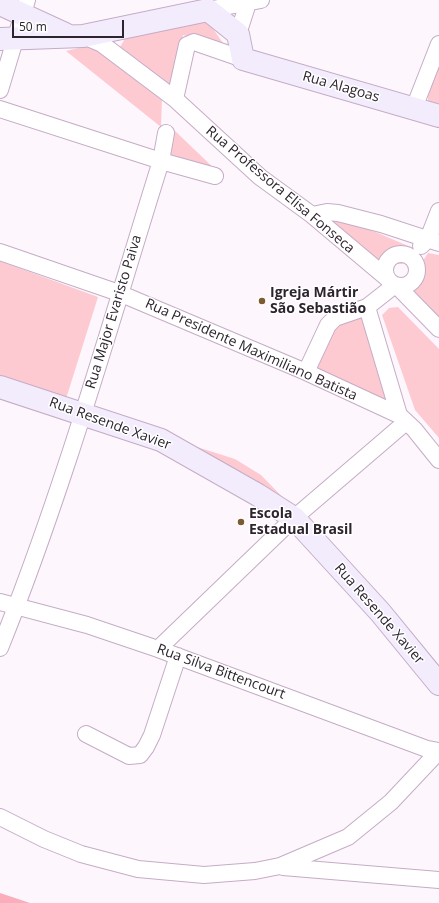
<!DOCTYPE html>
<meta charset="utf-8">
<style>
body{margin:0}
#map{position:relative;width:439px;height:903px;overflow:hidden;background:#fdf7fd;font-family:"Open Sans",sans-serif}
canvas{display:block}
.scale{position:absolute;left:12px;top:20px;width:112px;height:18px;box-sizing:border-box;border:2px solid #2d242e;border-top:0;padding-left:5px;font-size:12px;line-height:14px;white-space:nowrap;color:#2d242e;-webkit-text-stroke:3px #fff;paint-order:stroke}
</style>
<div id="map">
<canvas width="439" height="903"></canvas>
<div class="scale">50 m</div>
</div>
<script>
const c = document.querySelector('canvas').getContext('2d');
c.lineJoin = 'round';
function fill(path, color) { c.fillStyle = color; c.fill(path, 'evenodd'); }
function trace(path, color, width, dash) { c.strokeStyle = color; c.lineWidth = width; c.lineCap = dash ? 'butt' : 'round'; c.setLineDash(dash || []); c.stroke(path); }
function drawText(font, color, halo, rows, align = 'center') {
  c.font = font + ' "Open Sans",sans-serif'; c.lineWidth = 3; c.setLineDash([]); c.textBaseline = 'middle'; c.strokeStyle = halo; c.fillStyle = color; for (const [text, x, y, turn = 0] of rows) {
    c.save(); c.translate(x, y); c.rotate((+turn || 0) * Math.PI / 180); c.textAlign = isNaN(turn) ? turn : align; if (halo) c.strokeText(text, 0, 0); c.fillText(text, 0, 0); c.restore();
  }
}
fill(new Path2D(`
 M 207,20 L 225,46 L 183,35 L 171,86 L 120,47 L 127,35 Z
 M 87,46 L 96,48 L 162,99 L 161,127 L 66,51 Z
 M 439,53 L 439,109 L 428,106 L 428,90 Z
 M 173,129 L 220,174 L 163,158 Z
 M 332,217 L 378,233 L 422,252 L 402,264 L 387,264 L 374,279 L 314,221 Z
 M 428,253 L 439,255 L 439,333 L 415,296 L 415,273 Z
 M 0,261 L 98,297 L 65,402 L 0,384 Z
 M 398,307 L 439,349 L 439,438 L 415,410 L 382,315 L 389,308 Z
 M 365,313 L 394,408 L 310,371 L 331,327 Z
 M 153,433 L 235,459 L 261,475 L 294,509 Z`), '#fecad1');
fill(new Path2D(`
 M 0,893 L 30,903 L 0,903 Z`), '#faaebb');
const minor = new Path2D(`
 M 208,10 L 261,0
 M 238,34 L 249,0
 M 83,36 L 102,44 L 175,99 L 260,177 L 312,215 L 387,278
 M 0,90 L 27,0
 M 175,99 L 187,45 L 194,42 L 243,59
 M 414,108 L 439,44
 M 0,109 L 161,161 L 215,176
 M 312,215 L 327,212 L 338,213 L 381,224 L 439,243
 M 421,246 L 428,239 L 439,211
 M 0,252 L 119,293 L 306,372 L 399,415 L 414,429 L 439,460
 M385 270a16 16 0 1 1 32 0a16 16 0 1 1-32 0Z
 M 398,287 L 439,329
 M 367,307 L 399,415
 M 306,372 L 328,325 L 335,318 L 367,307 L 395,285
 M 0,602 L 87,625 L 158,649 L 427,749 L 439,751
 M 0,648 C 64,489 110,324 161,161 L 166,133
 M 158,649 L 294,518 L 406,422
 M 86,734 L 129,756 L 140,755 L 146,747 L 152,735 L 178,656
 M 0,817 L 44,839 L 81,854 L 138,869 L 204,875 L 255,871 L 280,866 L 348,837 L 391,802 L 439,751
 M 283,867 L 439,880`);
const secondary = new Path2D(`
 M 0,4 L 65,34
 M 0,39 L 83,36 L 208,10 L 238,34 L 243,59 L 439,116
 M 0,387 L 161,440 L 258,495 L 294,518 L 380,612 L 439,684`);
trace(minor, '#c5acc6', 18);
trace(secondary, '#c5acc6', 24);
trace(minor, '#fff', 16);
trace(secondary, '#f3ecfd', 22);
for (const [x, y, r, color] of [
 [262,301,4,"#7b5c31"],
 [241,522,4,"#7b5c31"]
]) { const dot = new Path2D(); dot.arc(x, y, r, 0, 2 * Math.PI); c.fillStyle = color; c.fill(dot); trace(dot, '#fff', 1.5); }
drawText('14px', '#2d242e', '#fff', [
 ["Rua Alagoas",341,87,16],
 ["Rua Professora Elisa Fonseca",280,190,40],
 ["Rua Major Evaristo Paiva",114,312,-73],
 ["Rua Presidente Maximiliano Batista",251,350,24],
 ["Rua Resende Xavier",110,424,20],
 ["Rua Resende Xavier",379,614,49],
 ["Rua Silva Bittencourt",221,672,20]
]);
drawText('bold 14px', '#2d242e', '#fff', [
 ["Igreja Mártir",270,293],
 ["São Sebastião",270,309],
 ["Escola",249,514],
 ["Estadual Brasil",249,530]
], 'left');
</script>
